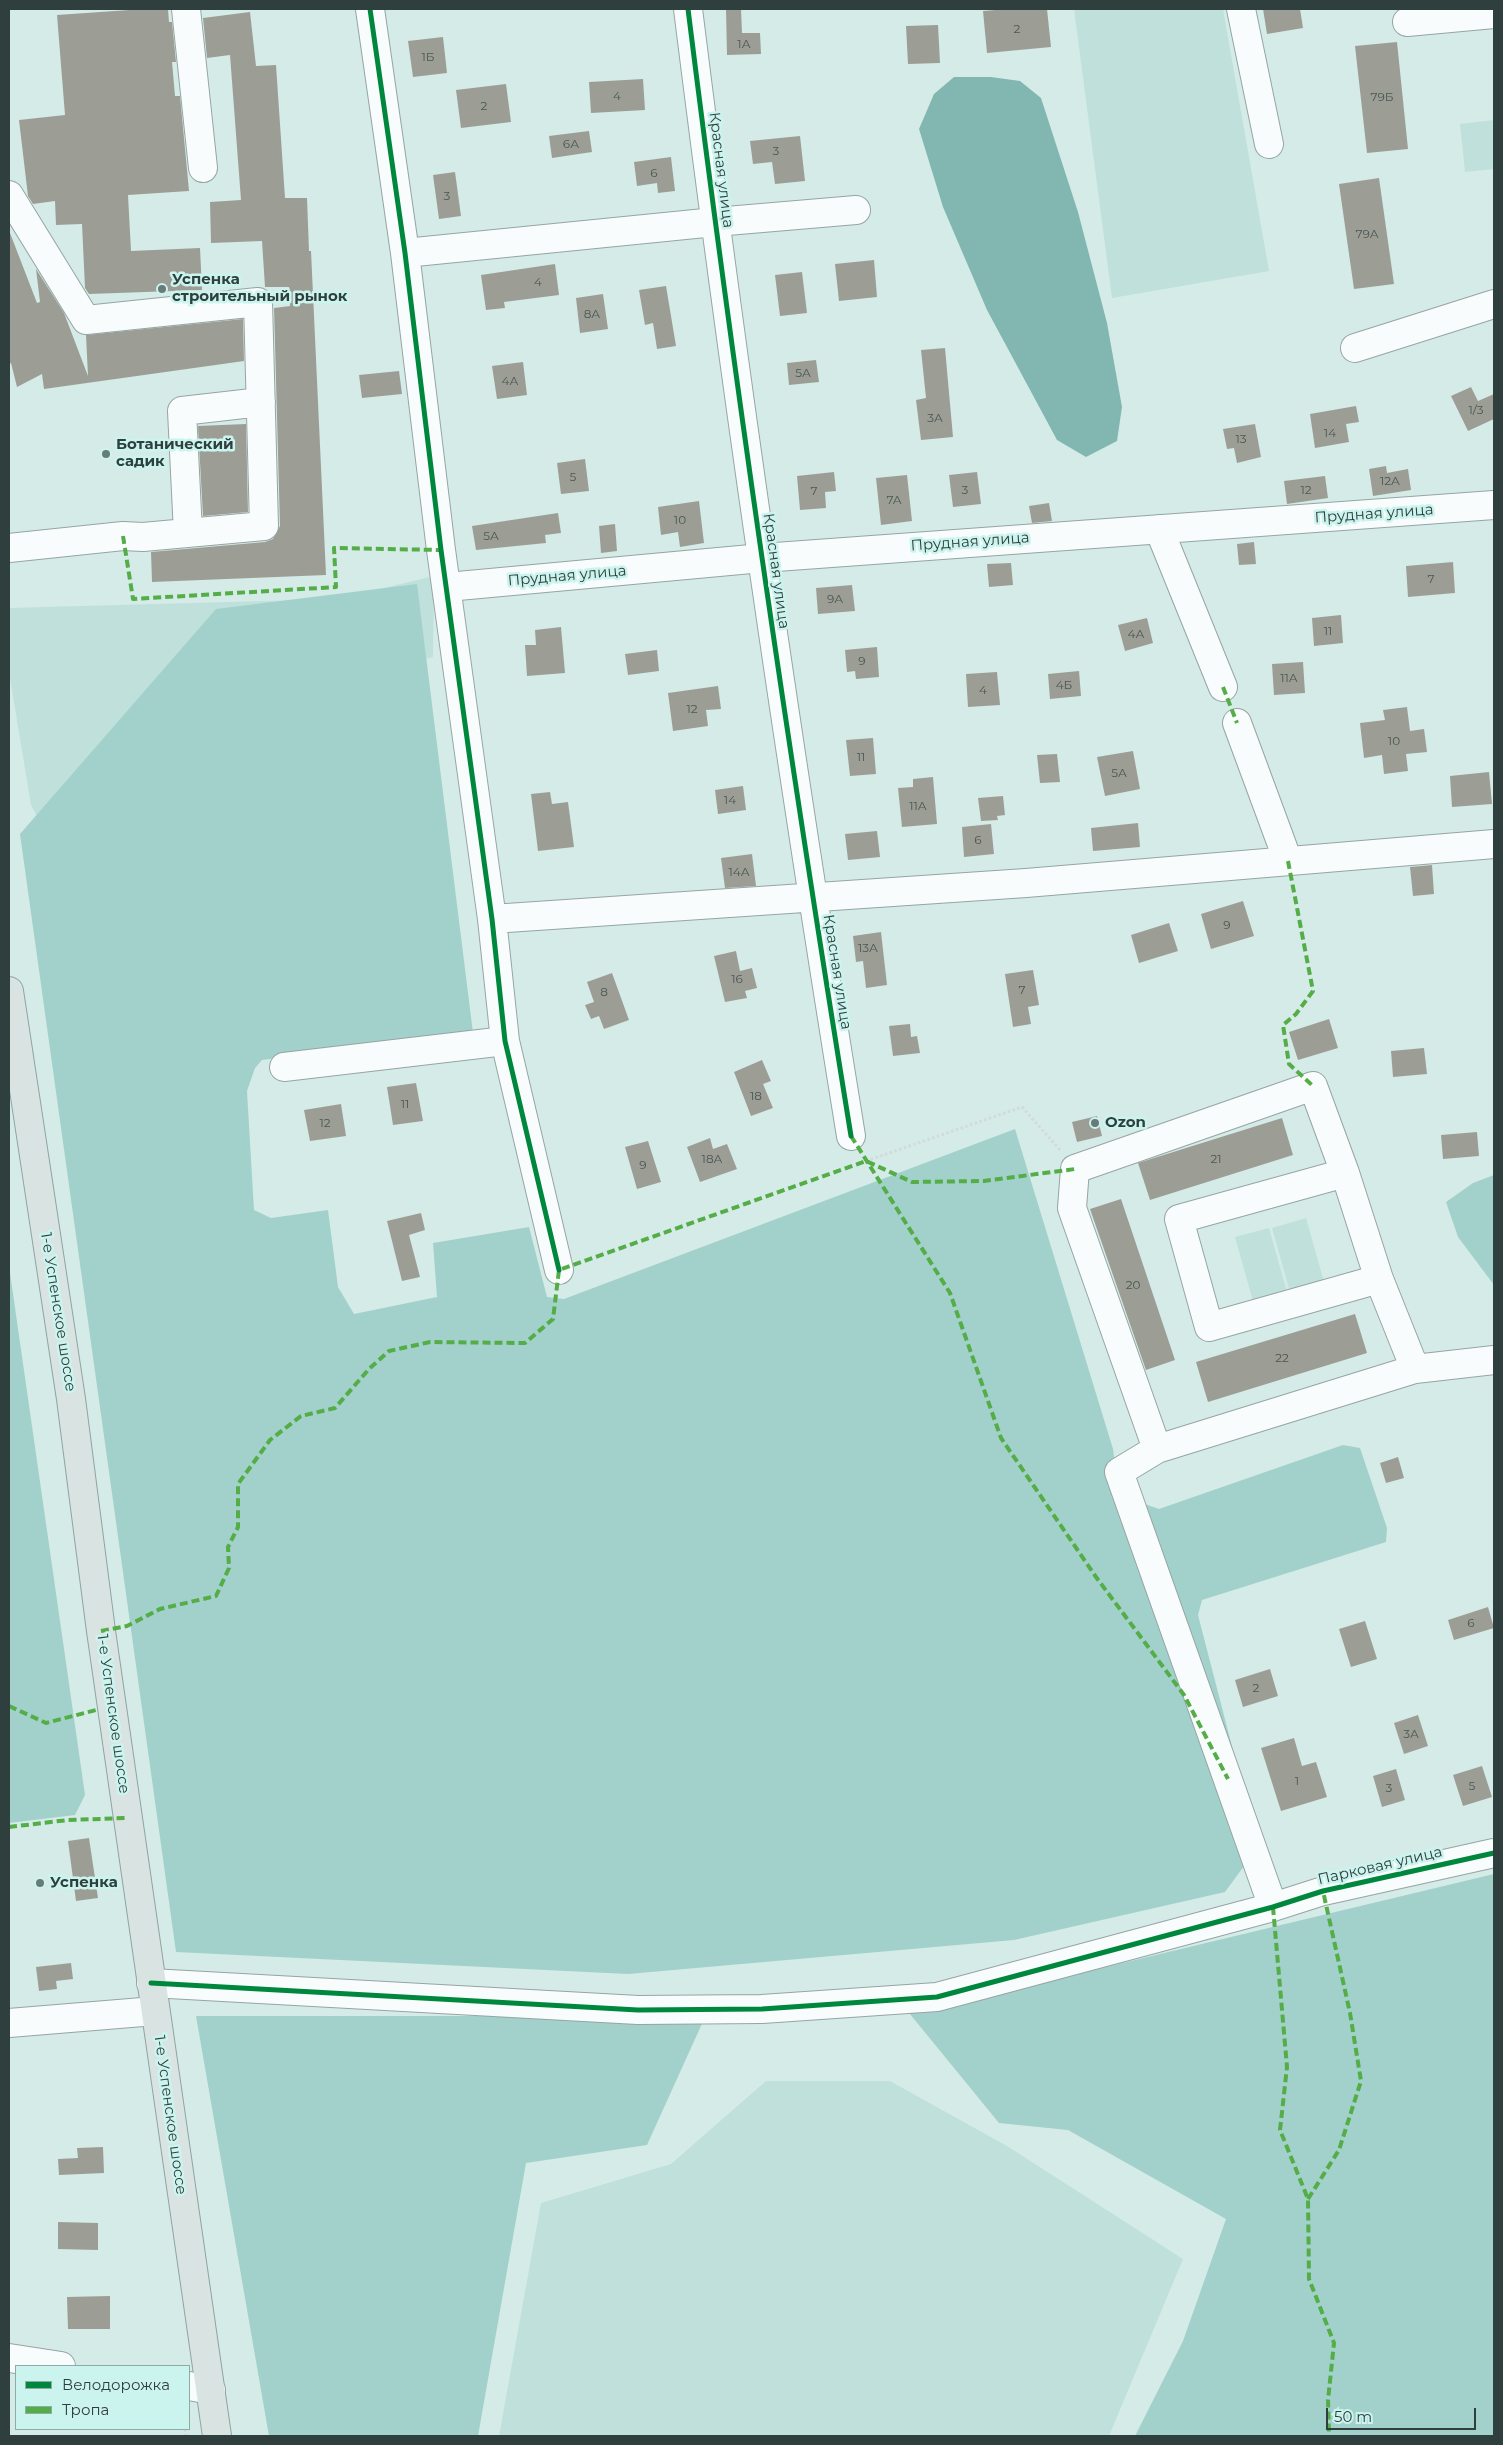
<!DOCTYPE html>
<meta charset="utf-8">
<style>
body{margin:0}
#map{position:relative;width:1503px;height:2445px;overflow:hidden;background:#d5ebe8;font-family:Montserrat,sans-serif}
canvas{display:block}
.frame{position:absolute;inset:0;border:10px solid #2f3f3d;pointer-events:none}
.legend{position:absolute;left:15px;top:2365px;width:175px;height:65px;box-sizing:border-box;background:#ccf4ef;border:1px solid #8daca8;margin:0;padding:6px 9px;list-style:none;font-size:15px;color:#2f3f3d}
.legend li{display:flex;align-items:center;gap:10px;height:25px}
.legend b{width:25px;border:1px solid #8daca8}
.scale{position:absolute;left:1326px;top:2408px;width:150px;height:22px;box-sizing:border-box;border:2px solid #2f3f3d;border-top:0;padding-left:6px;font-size:15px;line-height:18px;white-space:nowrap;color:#2f3f3d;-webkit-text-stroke:4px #ccf4ef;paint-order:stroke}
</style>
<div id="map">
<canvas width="1503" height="2445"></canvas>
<div class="frame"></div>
<ul class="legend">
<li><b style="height:6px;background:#00873e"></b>Велодорожка</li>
<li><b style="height:6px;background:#54ad46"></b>Тропа</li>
</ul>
<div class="scale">50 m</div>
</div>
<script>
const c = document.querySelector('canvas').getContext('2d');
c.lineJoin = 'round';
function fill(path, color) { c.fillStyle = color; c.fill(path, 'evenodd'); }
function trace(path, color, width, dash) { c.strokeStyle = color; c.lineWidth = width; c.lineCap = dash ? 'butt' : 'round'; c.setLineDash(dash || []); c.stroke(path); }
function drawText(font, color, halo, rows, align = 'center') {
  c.font = font + ' Montserrat,sans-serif'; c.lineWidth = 5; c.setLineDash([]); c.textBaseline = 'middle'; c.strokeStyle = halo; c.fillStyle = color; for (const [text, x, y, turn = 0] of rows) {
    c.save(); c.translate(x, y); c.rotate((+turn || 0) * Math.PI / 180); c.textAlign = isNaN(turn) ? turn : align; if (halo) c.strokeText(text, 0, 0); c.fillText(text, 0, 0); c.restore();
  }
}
fill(new Path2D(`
 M 1074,9 L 1223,9 L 1269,271 L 1112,298 Z
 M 1494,120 L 1494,169 L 1465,172 L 1460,124 Z
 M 434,576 L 433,657 L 201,716 L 61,862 L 31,805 L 9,672 L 9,608 L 338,599 Z
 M 1306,1218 L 1324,1282 L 1290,1292 L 1272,1228 Z
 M 1269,1228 L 1287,1292 L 1253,1301 L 1235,1237 Z
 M 766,2081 L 890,2081 L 1007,2146 L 1183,2259 L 1109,2436 L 499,2436 L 541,2203 L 671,2164 Z`), '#c0e0db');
fill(new Path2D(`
 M 417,584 L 473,1033 L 262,1060 L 255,1068 L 247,1091 L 254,1210 L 271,1218 L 328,1210 L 338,1287 L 354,1314 L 437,1297 L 433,1243 L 529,1227 L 547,1297 L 564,1299 L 1015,1129 L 1113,1449 L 1119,1495 L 1159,1509 L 1343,1445 L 1360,1448 L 1387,1528 L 1386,1542 L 1202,1600 L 1198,1615 L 1258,1847 L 1225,1892 L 1014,1940 L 628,1974 L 176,1952 L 20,834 L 216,609 Z
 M 1494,1175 L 1494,1285 L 1458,1237 L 1446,1202 L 1473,1183 Z
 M 9,1266 L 85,1795 L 75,1815 L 9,1823 Z
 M 1494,1874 L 1494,2436 L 1135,2436 L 1183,2341 L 1226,2219 L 1068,2130 L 999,2123 L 905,2008 L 993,1994 Z
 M 710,2006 L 647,2145 L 526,2163 L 478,2436 L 269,2436 L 196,2016 L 638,2016 Z`), '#a2d1cb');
fill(new Path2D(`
 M 954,77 L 991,77 L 1020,81 L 1041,98 L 1078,212 L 1107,323 L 1122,407 L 1117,441 L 1086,457 L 1057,440 L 987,310 L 943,207 L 919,129 L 934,94 Z`), '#82b7b1');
fill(new Path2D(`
 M 144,9 L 168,9 L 169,22 L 172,22 L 176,62 L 172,62 L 175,96 L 180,96 L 189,191 L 128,195 L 131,251 L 200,248 L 202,290 L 89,294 L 85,288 L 82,224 L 56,225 L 55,201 L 33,204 L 28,196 L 19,120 L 65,115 L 57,15 Z
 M 726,9 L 741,9 L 742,33 L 760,33 L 761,54 L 727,55 Z
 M 1008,9 L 1047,9 L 1051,47 L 987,53 L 983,11 Z
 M 1263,9 L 1300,9 L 1303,28 L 1267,34 Z
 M 250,12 L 256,66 L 276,65 L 285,198 L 307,198 L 309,251 L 311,251 L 326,575 L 152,582 L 151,552 L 265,542 L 273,539 L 280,526 L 274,308 L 290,306 L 289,287 L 265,287 L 262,241 L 211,243 L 210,202 L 241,200 L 230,55 L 207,58 L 203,18 Z
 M 938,25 L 940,63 L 908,64 L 906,26 Z
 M 443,37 L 447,73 L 413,77 L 408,41 Z
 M 1397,42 L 1408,149 L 1367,153 L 1355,46 Z
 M 643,79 L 645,110 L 591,113 L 589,82 Z
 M 506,84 L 511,122 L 461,128 L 456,90 Z
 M 589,131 L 592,152 L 552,158 L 549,136 Z
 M 800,136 L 805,181 L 775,184 L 772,162 L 753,164 L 750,141 Z
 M 671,157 L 675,191 L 658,193 L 657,183 L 637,186 L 634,162 Z
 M 455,172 L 461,216 L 439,219 L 433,175 Z
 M 1379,178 L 1394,284 L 1354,289 L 1339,184 Z
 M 10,233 L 37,303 L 40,302 L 36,269 L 64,313 L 88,376 L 86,335 L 243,319 L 244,361 L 44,389 L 42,374 L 17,387 L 11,363 L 9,364 Z
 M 874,260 L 877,297 L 839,301 L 835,264 Z
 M 555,264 L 559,295 L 504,302 L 505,308 L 486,310 L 481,275 Z
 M 802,272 L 807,313 L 780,316 L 775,275 Z
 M 666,286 L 676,346 L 657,349 L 653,323 L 645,325 L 639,290 Z
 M 603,294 L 608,329 L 580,333 L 576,298 Z
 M 945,348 L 953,437 L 921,440 L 916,400 L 926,398 L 921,350 Z
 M 816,360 L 819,382 L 789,385 L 787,363 Z
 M 523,362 L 527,395 L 497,399 L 492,366 Z
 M 399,371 L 402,394 L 362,398 L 359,375 Z
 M 1471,387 L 1478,401 L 1494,394 L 1494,419 L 1468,431 L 1451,396 Z
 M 1356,406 L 1359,422 L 1346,424 L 1349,442 L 1315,448 L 1310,414 Z
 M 246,424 L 248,512 L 203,516 L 198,426 Z
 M 1255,424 L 1261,457 L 1237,463 L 1234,448 L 1227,449 L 1223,429 Z
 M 585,459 L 589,491 L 561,494 L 557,463 Z
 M 1386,466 L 1387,473 L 1408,469 L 1411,490 L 1373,496 L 1369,469 Z
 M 834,472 L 836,491 L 825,492 L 826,508 L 800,510 L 797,476 Z
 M 977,472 L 981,504 L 953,507 L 949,475 Z
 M 907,475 L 912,521 L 881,525 L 876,478 Z
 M 1325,476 L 1328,498 L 1287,504 L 1284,481 Z
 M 699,501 L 704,543 L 680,547 L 678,532 L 661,535 L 658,507 Z
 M 1049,503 L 1052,521 L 1032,523 L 1029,506 Z
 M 558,513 L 561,533 L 545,535 L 546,543 L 476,550 L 472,526 Z
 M 615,524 L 617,551 L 601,553 L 599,526 Z
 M 1254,542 L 1256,564 L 1239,565 L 1237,544 Z
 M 1453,562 L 1455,593 L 1408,597 L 1406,566 Z
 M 1011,563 L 1013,585 L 989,587 L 987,564 Z
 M 852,585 L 855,611 L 818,614 L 816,588 Z
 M 1341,615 L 1343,643 L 1314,646 L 1312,618 Z
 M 1147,618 L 1153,643 L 1125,651 L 1118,625 Z
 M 561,627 L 565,673 L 527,676 L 525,645 L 536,645 L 535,630 Z
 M 877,647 L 879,677 L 856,679 L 855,671 L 847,672 L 845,650 Z
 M 657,650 L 659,671 L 628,675 L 625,654 Z
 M 1303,662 L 1305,693 L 1274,695 L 1272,664 Z
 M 1079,671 L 1081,696 L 1050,699 L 1048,674 Z
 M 997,672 L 1000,705 L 968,707 L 966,674 Z
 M 718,686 L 721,709 L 706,710 L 708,726 L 673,731 L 668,693 Z
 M 1407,707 L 1410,731 L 1424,729 L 1427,752 L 1406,754 L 1408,771 L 1384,774 L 1382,755 L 1364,758 L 1360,723 L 1385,720 L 1383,710 Z
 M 873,738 L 876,774 L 850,776 L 846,740 Z
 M 1133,751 L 1140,789 L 1105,796 L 1097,757 Z
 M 1057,754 L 1060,782 L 1040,783 L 1037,755 Z
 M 1489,772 L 1492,804 L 1452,807 L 1450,776 Z
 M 933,777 L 937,824 L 902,827 L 898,788 L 913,787 L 913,779 Z
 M 743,786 L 746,810 L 718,814 L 715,790 Z
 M 550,792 L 552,804 L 568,802 L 574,847 L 538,851 L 531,794 Z
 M 1003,796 L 1005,815 L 997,816 L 998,820 L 981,821 L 978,798 Z
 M 1138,823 L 1140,847 L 1093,851 L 1091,828 Z
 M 991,824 L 994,854 L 964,857 L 962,827 Z
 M 877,831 L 880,857 L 848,860 L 845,834 Z
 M 752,854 L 756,886 L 725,888 L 721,858 Z
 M 1432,865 L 1434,894 L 1413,896 L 1410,867 Z
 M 1243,901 L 1254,936 L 1211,949 L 1201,914 Z
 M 1169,923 L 1178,951 L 1139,963 L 1131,935 Z
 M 881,932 L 887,985 L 866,988 L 863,961 L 856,962 L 853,936 Z
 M 736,951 L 740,971 L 752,968 L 757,988 L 745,991 L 747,998 L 725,1002 L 714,956 Z
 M 1033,970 L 1039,1005 L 1028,1007 L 1031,1024 L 1013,1027 L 1005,974 Z
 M 612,973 L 629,1020 L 604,1029 L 599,1016 L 591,1019 L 585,1005 L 594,1002 L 587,982 Z
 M 1329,1019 L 1338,1048 L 1298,1060 L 1289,1032 Z
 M 910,1024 L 911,1037 L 917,1036 L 920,1053 L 893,1056 L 889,1026 Z
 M 1424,1048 L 1427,1074 L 1393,1077 L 1391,1051 Z
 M 762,1060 L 771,1081 L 763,1084 L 773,1108 L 751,1116 L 734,1072 Z
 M 416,1083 L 423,1121 L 393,1125 L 387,1087 Z
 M 341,1104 L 346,1136 L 310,1141 L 304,1110 Z
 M 1097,1116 L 1102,1136 L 1077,1142 L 1072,1122 Z
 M 1282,1118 L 1293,1155 L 1150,1200 L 1138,1163 Z
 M 1477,1132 L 1479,1156 L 1443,1159 L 1441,1135 Z
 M 710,1138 L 713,1149 L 727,1144 L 737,1169 L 700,1182 L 687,1147 Z
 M 648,1141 L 661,1182 L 637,1189 L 625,1147 Z
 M 1121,1199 L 1175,1360 L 1146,1370 L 1090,1209 Z
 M 421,1213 L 425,1230 L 409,1235 L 420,1277 L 402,1281 L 387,1221 Z
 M 1355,1314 L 1367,1353 L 1208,1402 L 1196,1362 Z
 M 1398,1457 L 1404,1478 L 1386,1483 L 1380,1463 Z
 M 1488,1607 L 1494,1628 L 1454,1640 L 1448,1620 Z
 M 1365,1621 L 1377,1659 L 1351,1667 L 1339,1629 Z
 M 1270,1669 L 1278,1696 L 1243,1707 L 1235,1680 Z
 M 1418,1715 L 1428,1746 L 1404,1754 L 1394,1723 Z
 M 1294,1738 L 1302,1766 L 1316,1762 L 1327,1797 L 1281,1811 L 1261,1748 Z
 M 1482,1766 L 1492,1797 L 1463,1806 L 1453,1775 Z
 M 1396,1769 L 1405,1800 L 1382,1807 L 1373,1776 Z
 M 89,1838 L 98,1898 L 76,1901 L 68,1841 Z
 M 71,1963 L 73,1979 L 56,1981 L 57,1989 L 39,1991 L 36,1967 Z
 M 103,2147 L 104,2173 L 59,2175 L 58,2159 L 78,2158 L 77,2148 Z
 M 58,2222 L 98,2223 L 98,2250 L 58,2249 Z
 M 110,2296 L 110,2329 L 68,2329 L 67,2297 Z`), '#9c9e96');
const minor = new Path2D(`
 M 186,9 L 203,168
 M 370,9 L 405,253 L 441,550 L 492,919 L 505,1041 L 559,1270
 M 688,9 C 735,386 790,761 851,1136
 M 1241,9 L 1269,144
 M 1407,22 L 1494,14
 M 9,195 L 86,320 L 258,302 L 264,526 L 143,537 L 123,536 L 9,548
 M 405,253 L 715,222 L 856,210
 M 1355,348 L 1494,304
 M 1159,529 L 1223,687
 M 188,533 L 182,411 L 261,402
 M 447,587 L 762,558 L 1494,505
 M 1237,723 L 1288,861
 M 492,919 L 1026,883 L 1494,844
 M 284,1067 L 505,1041
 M 1345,1173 L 1179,1219 L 1209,1327 L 1379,1279
 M 1157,1449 L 1072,1208 L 1075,1169 L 1313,1086 L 1345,1173 L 1379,1279 L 1415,1369 L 1494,1360
 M 1273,1907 L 1119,1472 L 1157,1449 L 1415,1369
 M 151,1983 L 638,2010 L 762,2009 L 937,1997 L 1273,1907 L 1323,1891 L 1494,1853
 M 9,2023 L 155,2011
 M 9,2358 L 61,2366
 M 189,2386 L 211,2390`);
const major = new Path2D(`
 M 9,991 L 71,1399 L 101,1631 L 217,2436`);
trace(minor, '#95a5a3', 30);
trace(major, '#8ea5a2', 30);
trace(new Path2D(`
 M 866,1161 L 1022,1107 L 1061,1151
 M 185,2429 L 186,2436`), '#d3dada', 3, [2.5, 2.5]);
trace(minor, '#f9fcfc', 28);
trace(major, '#d9e3e2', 28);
trace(new Path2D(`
 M 123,536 L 133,599 L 336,587 L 334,548 L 441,550
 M 1223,687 L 1237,723
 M 1288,861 L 1313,991 L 1296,1014 L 1283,1025 L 1289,1064 L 1313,1086
 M 851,1136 L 950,1293 L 1001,1438 L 1096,1577 L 1184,1695 L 1228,1779
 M 101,1631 L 127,1626 L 160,1609 L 216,1596 L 229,1568 L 228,1547 L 238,1527 L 238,1484 L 270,1440 L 301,1416 L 335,1408 L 369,1369 L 389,1351 L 430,1342 L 525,1343 L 553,1319 L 559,1270 L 866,1161 L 912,1182 L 984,1181 L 1075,1169
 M 9,1706 L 46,1723 L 96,1710
 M 9,1827 L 68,1820 L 127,1818
 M 1273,1907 L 1287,2067 L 1280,2130 L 1308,2199 L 1309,2279 L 1334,2343 L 1328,2400 L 1329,2436
 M 1308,2199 L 1339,2150 L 1361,2081 L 1350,2013 L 1323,1891`), '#54ad46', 4, [8, 4]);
trace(new Path2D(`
 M 370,9 L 405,253 L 441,550 L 492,919 L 505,1041 L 559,1270
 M 688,9 C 735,386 790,761 851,1136
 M 151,1983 L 638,2010 L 762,2009 L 937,1997 L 1273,1907 L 1323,1891 L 1494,1853`), '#00873e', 5);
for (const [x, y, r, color] of [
 [162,289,5,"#697b79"],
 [106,454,5,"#697b79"],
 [1095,1123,5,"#697b79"],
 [40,1883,5,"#697b79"]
]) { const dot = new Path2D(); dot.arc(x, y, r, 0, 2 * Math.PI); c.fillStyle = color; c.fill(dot); trace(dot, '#ccf4ef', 2); }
drawText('12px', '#4a5753', null, [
 ["2",1017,29],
 ["1А",744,44],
 ["1Б",428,57],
 ["4",617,96],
 ["79Б",1382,97],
 ["2",484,106],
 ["6А",571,144],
 ["3",776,151],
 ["6",654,173],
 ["3",447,196],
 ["79А",1367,234],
 ["4",538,282],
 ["8А",592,314],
 ["5А",803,373],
 ["4А",510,381],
 ["1/3",1476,410],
 ["3А",935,418],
 ["14",1330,433],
 ["13",1241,439],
 ["5",573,477],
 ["12А",1390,481],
 ["3",965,490],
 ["12",1306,490],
 ["7",814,491],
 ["7А",894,500],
 ["10",680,520],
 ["5А",491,536],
 ["7",1431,579],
 ["9А",835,599],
 ["11",1328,631],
 ["4А",1136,634],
 ["9",862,661],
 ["11А",1289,678],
 ["4Б",1064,685],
 ["4",983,690],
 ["12",692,709],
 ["10",1394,741],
 ["11",861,757],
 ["5А",1119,773],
 ["14",730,800],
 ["11А",918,806],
 ["6",978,840],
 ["14А",739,872],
 ["9",1227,925],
 ["13А",868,948],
 ["16",737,979],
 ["7",1022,990],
 ["8",604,992],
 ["18",756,1096],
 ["11",405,1104],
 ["12",325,1123],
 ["18А",712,1159],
 ["21",1216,1159],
 ["9",643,1165],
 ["20",1133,1285],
 ["22",1282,1358],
 ["6",1471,1623],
 ["2",1256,1688],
 ["3А",1411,1734],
 ["1",1297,1781],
 ["5",1472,1786],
 ["3",1389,1788]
]);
drawText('15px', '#2f3f3d', '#ccf4ef', [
 ["Красная улица",721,170,83],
 ["Прудная улица",1374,514,-4],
 ["Прудная улица",970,542,-4],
 ["Красная улица",776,571,82],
 ["Прудная улица",567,576,-5],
 ["Красная улица",837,972,81],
 ["1-е Успенское шоссе",58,1312,81],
 ["1-е Успенское шоссе",113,1714,82],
 ["Парковая улица",1380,1866,-13],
 ["1-е Успенское шоссе",170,2115,82]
]);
drawText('bold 15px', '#2f3f3d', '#ccf4ef', [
 ["Успенка",172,280],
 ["строительный рынок",172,297],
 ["Ботанический",116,445],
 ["садик",116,462],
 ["Ozon",1105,1123],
 ["Успенка",50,1883]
], 'left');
</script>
